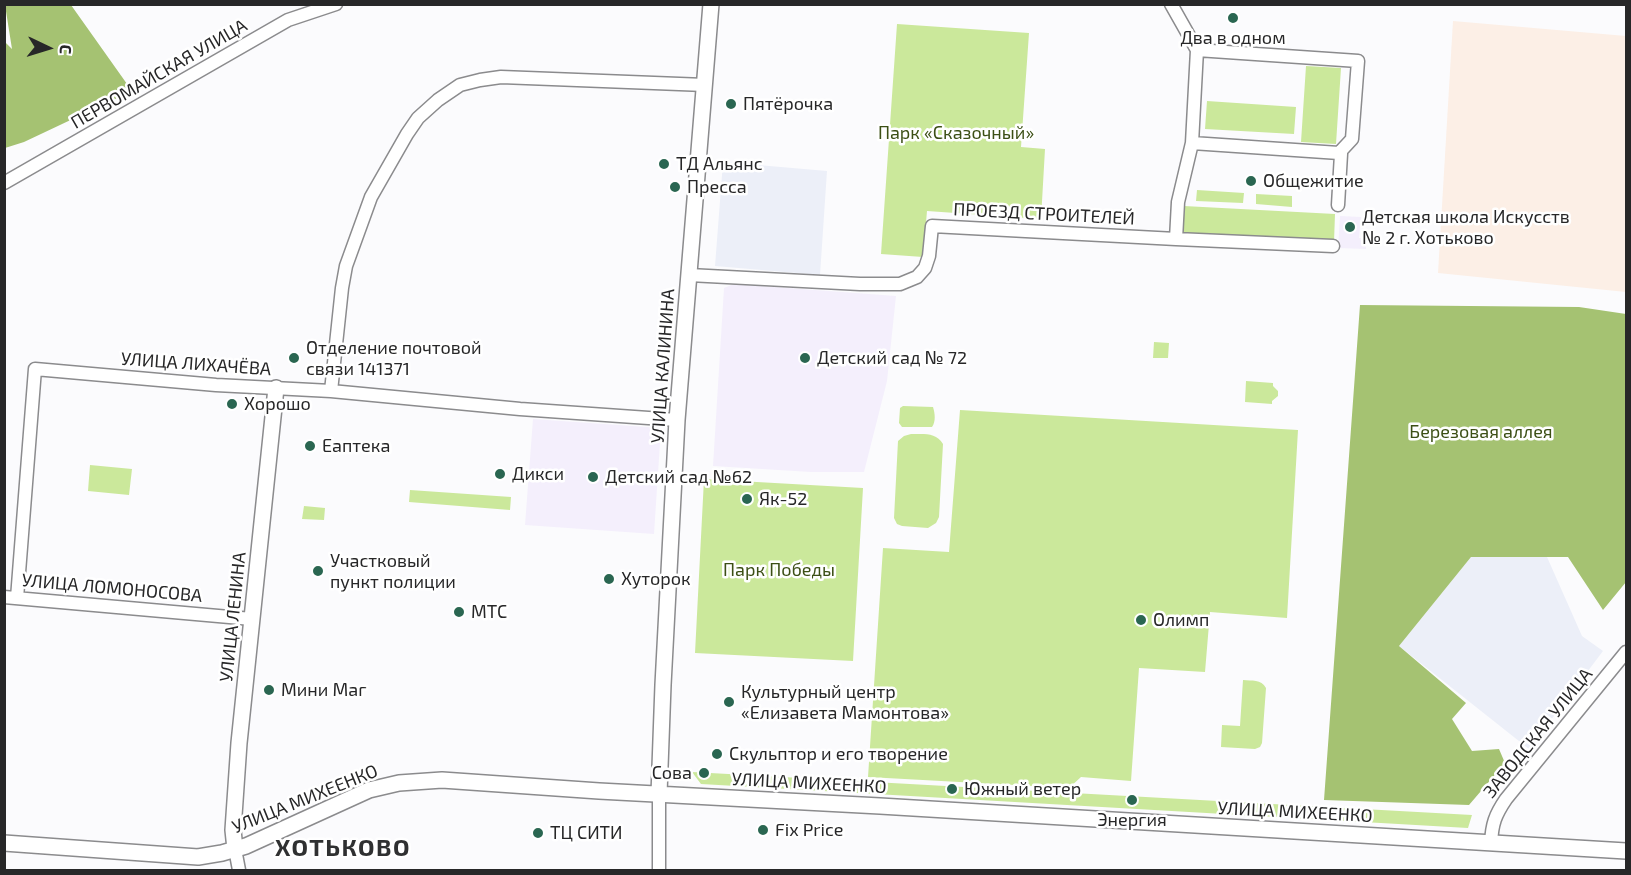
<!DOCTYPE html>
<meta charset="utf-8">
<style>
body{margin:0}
#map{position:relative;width:1631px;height:875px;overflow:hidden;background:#fbfbfd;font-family:"Exo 2",sans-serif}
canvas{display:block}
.frame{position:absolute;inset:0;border:6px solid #272728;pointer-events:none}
.north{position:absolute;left:18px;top:18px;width:60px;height:60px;-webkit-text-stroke:4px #fff;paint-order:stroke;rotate:94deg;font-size:16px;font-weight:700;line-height:24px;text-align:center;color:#272728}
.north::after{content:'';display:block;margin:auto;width:21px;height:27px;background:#272728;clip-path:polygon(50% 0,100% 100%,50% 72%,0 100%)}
</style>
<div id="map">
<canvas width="1631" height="875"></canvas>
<div class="frame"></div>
<div class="north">С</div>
</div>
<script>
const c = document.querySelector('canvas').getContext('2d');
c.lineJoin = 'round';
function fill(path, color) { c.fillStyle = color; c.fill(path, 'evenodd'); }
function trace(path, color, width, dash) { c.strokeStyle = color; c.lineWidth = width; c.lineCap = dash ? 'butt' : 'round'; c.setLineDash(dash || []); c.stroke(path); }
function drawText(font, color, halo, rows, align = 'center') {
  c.font = font + ' "Exo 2",sans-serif'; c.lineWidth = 5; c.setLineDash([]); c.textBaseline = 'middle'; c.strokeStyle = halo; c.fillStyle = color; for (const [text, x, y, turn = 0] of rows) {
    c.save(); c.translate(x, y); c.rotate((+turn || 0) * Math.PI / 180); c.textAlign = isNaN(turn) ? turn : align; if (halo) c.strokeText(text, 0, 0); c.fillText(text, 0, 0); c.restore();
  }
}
fill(new Path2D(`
 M 723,162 L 827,171 L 820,275 L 715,266 Z
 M 1471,557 L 1547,557 L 1582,636 L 1603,651 L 1529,749 L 1399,646 Z`), '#eceff8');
fill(new Path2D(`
 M 1453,21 L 1626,36 L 1626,292 L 1438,273 Z`), '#fcefe6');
fill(new Path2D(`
 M 1340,216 L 1361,217 L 1359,238 L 1366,238 L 1366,249 L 1338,248 Z
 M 734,284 L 896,296 L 887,381 L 864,472 L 811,472 L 713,466 L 724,288 Z
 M 533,419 L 661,428 L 654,534 L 525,525 Z`), '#f4effc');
fill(new Path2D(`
 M 897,24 L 1029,33 L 1021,147 L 1045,149 L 1041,219 L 927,211 L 923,257 L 881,254 Z
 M 1306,66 L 1341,68 L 1336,144 L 1301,142 Z
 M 1207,101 L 1296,107 L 1294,134 L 1205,129 Z
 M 1197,190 L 1244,193 L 1243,203 L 1196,201 Z
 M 1256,194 L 1292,196 L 1292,207 L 1256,204 Z
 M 1184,206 L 1335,214 L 1334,242 L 1182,234 Z
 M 1154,342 L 1169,343 L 1168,358 L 1153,358 Z
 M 1246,381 L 1273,383 L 1273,386 L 1278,391 L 1278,396 L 1272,401 L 1272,404 L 1245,402 Z
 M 903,406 L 933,407 C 935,413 936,422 932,427 L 902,427 L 899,423 L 900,408 Z
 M 960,410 L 1298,430 L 1287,618 L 1210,612 L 1205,672 L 1139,668 L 1131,781 L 1081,777 L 1069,788 L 868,777 L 883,548 L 949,552 Z
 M 911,434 C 924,434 936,432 943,444 L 939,517 L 936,523 L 928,528 L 902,526 L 897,524 L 894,518 L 898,441 L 904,436 Z
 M 90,465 L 132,469 L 129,495 L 88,491 Z
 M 704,479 L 863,488 L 853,661 L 695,653 Z
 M 410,490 L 511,497 L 510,510 L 409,502 Z
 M 304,506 L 325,508 L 324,520 L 302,519 Z
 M 1243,680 C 1252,681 1261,679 1266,688 L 1262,743 L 1260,747 L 1255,749 L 1221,747 L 1222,725 L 1240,726 Z
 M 692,772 L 1472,815 L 1468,828 L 701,784 Z`), '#cbe89b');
fill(new Path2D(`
 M 5,5 L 71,5 L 132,91 L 24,142 L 5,148 L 5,42 L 12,49 Z
 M 1360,305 L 1579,307 L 1626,314 L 1626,582 L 1603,610 L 1568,557 L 1471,557 L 1399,646 L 1466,703 L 1452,719 L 1472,751 L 1499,749 L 1505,763 L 1469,805 L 1324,800 Z`), '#a5c272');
const minor = new Path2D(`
 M 1171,4 L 1197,50 L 1358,61 L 1352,139 L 1339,153 L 1192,143
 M 4,183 L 288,20 L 336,4
 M 1338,205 L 1341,154 L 1339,153
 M 1176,239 L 1333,246
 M 689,275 L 860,284 L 900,284 L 917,277 L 925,268 L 929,256 L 932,226 L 1176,239 L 1178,202 L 1192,143 L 1197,50
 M 331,391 L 342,288 L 346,266 L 371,197 L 407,134 L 418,118 L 438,100 L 460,85 L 480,80 L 501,77 L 705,85
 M 4,597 L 252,619
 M 17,598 L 35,369 L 216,385 L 331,391 L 520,409 L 677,420
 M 659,794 L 659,870
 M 1491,843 C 1492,824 1495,815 1506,799 L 1626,652
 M 235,849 L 239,870`);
const tertiary = new Path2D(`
 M 659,794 L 663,685 L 677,420 L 711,4
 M 4,843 L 198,857 L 222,853 L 246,846 L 369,790 L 399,783 L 442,780 L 599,791 L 880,806 L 1626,851
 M 235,849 L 233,830 L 239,743 L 276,388`);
trace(minor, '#8b8b8d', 15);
trace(tertiary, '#8b8b8d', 18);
trace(minor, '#fff', 12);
trace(tertiary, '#fff', 15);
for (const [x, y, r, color] of [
 [1233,18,6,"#2a6651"],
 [731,104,6,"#2a6651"],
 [664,164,6,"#2a6651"],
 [1251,181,6,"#2a6651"],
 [675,187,6,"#2a6651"],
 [1350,227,6,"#2a6651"],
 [294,358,6,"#2a6651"],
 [805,358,6,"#2a6651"],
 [232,404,6,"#2a6651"],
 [310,446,6,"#2a6651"],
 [500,474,6,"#2a6651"],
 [593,477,6,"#2a6651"],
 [747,499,6,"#2a6651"],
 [318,571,6,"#2a6651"],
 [609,579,6,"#2a6651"],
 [459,612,6,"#2a6651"],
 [1141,620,6,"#2a6651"],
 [269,690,6,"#2a6651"],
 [729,702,6,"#2a6651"],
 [717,754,6,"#2a6651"],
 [704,773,6,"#2a6651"],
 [952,789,6,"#2a6651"],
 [1132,800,6,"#2a6651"],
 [763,830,6,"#2a6651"],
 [538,833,6,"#2a6651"]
]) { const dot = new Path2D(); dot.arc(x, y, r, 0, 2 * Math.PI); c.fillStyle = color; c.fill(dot); trace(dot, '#fff', 2); }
drawText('18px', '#272728', '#fff', [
 ["Два в одном",1233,38,"center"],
 ["Пятёрочка",743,104],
 ["ТД Альянс",676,164],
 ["Общежитие",1263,181],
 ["Пресса",687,187],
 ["Детская школа Искусств",1362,217],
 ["№ 2 г. Хотьково",1362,238],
 ["Отделение почтовой",306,348],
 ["связи 141371",306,369],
 ["Детский сад № 72",817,358],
 ["Хорошо",244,404],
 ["Еаптека",322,446],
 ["Дикси",512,474],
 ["Детский сад №62",605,477],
 ["Як-52",759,499],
 ["Участковый",330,561],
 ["пункт полиции",330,582],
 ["Хуторок",621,579],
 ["МТС",471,612],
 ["Олимп",1153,620],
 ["Мини Маг",281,690],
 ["Культурный центр",741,692],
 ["«Елизавета Мамонтова»",741,713],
 ["Скульптор и его творение",729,754],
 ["Сова",692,773,"right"],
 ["Южный ветер",964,789],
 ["Энергия",1132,820,"center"],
 ["Fix Price",775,830],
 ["ТЦ СИТИ",550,833]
], 'left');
drawText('18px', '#272728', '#fff', [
 ["ПЕРВОМАЙСКАЯ УЛИЦА",159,74,-30],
 ["ПРОЕЗД СТРОИТЕЛЕЙ",1044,214,3],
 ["УЛИЦА ЛИХАЧЁВА",196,364,4],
 ["УЛИЦА КАЛИНИНА",663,366,-86],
 ["УЛИЦА ЛОМОНОСОВА",112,588,5],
 ["УЛИЦА ЛЕНИНА",233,617,-84],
 ["ЗАВОДСКАЯ УЛИЦА",1538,733,-51],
 ["УЛИЦА МИХЕЕНКО",809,783,3],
 ["УЛИЦА МИХЕЕНКО",305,799,-22],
 ["УЛИЦА МИХЕЕНКО",1295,812,3]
]);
drawText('18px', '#3c4f15', '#fff', [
 ["Парк «Сказочный»",956,133],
 ["Березовая аллея",1481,432],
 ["Парк Победы",779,570]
]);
c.letterSpacing = '1.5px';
drawText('bold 24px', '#2f3031', '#fff', [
 ["ХОТЬКОВО",343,848]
]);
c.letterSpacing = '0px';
</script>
